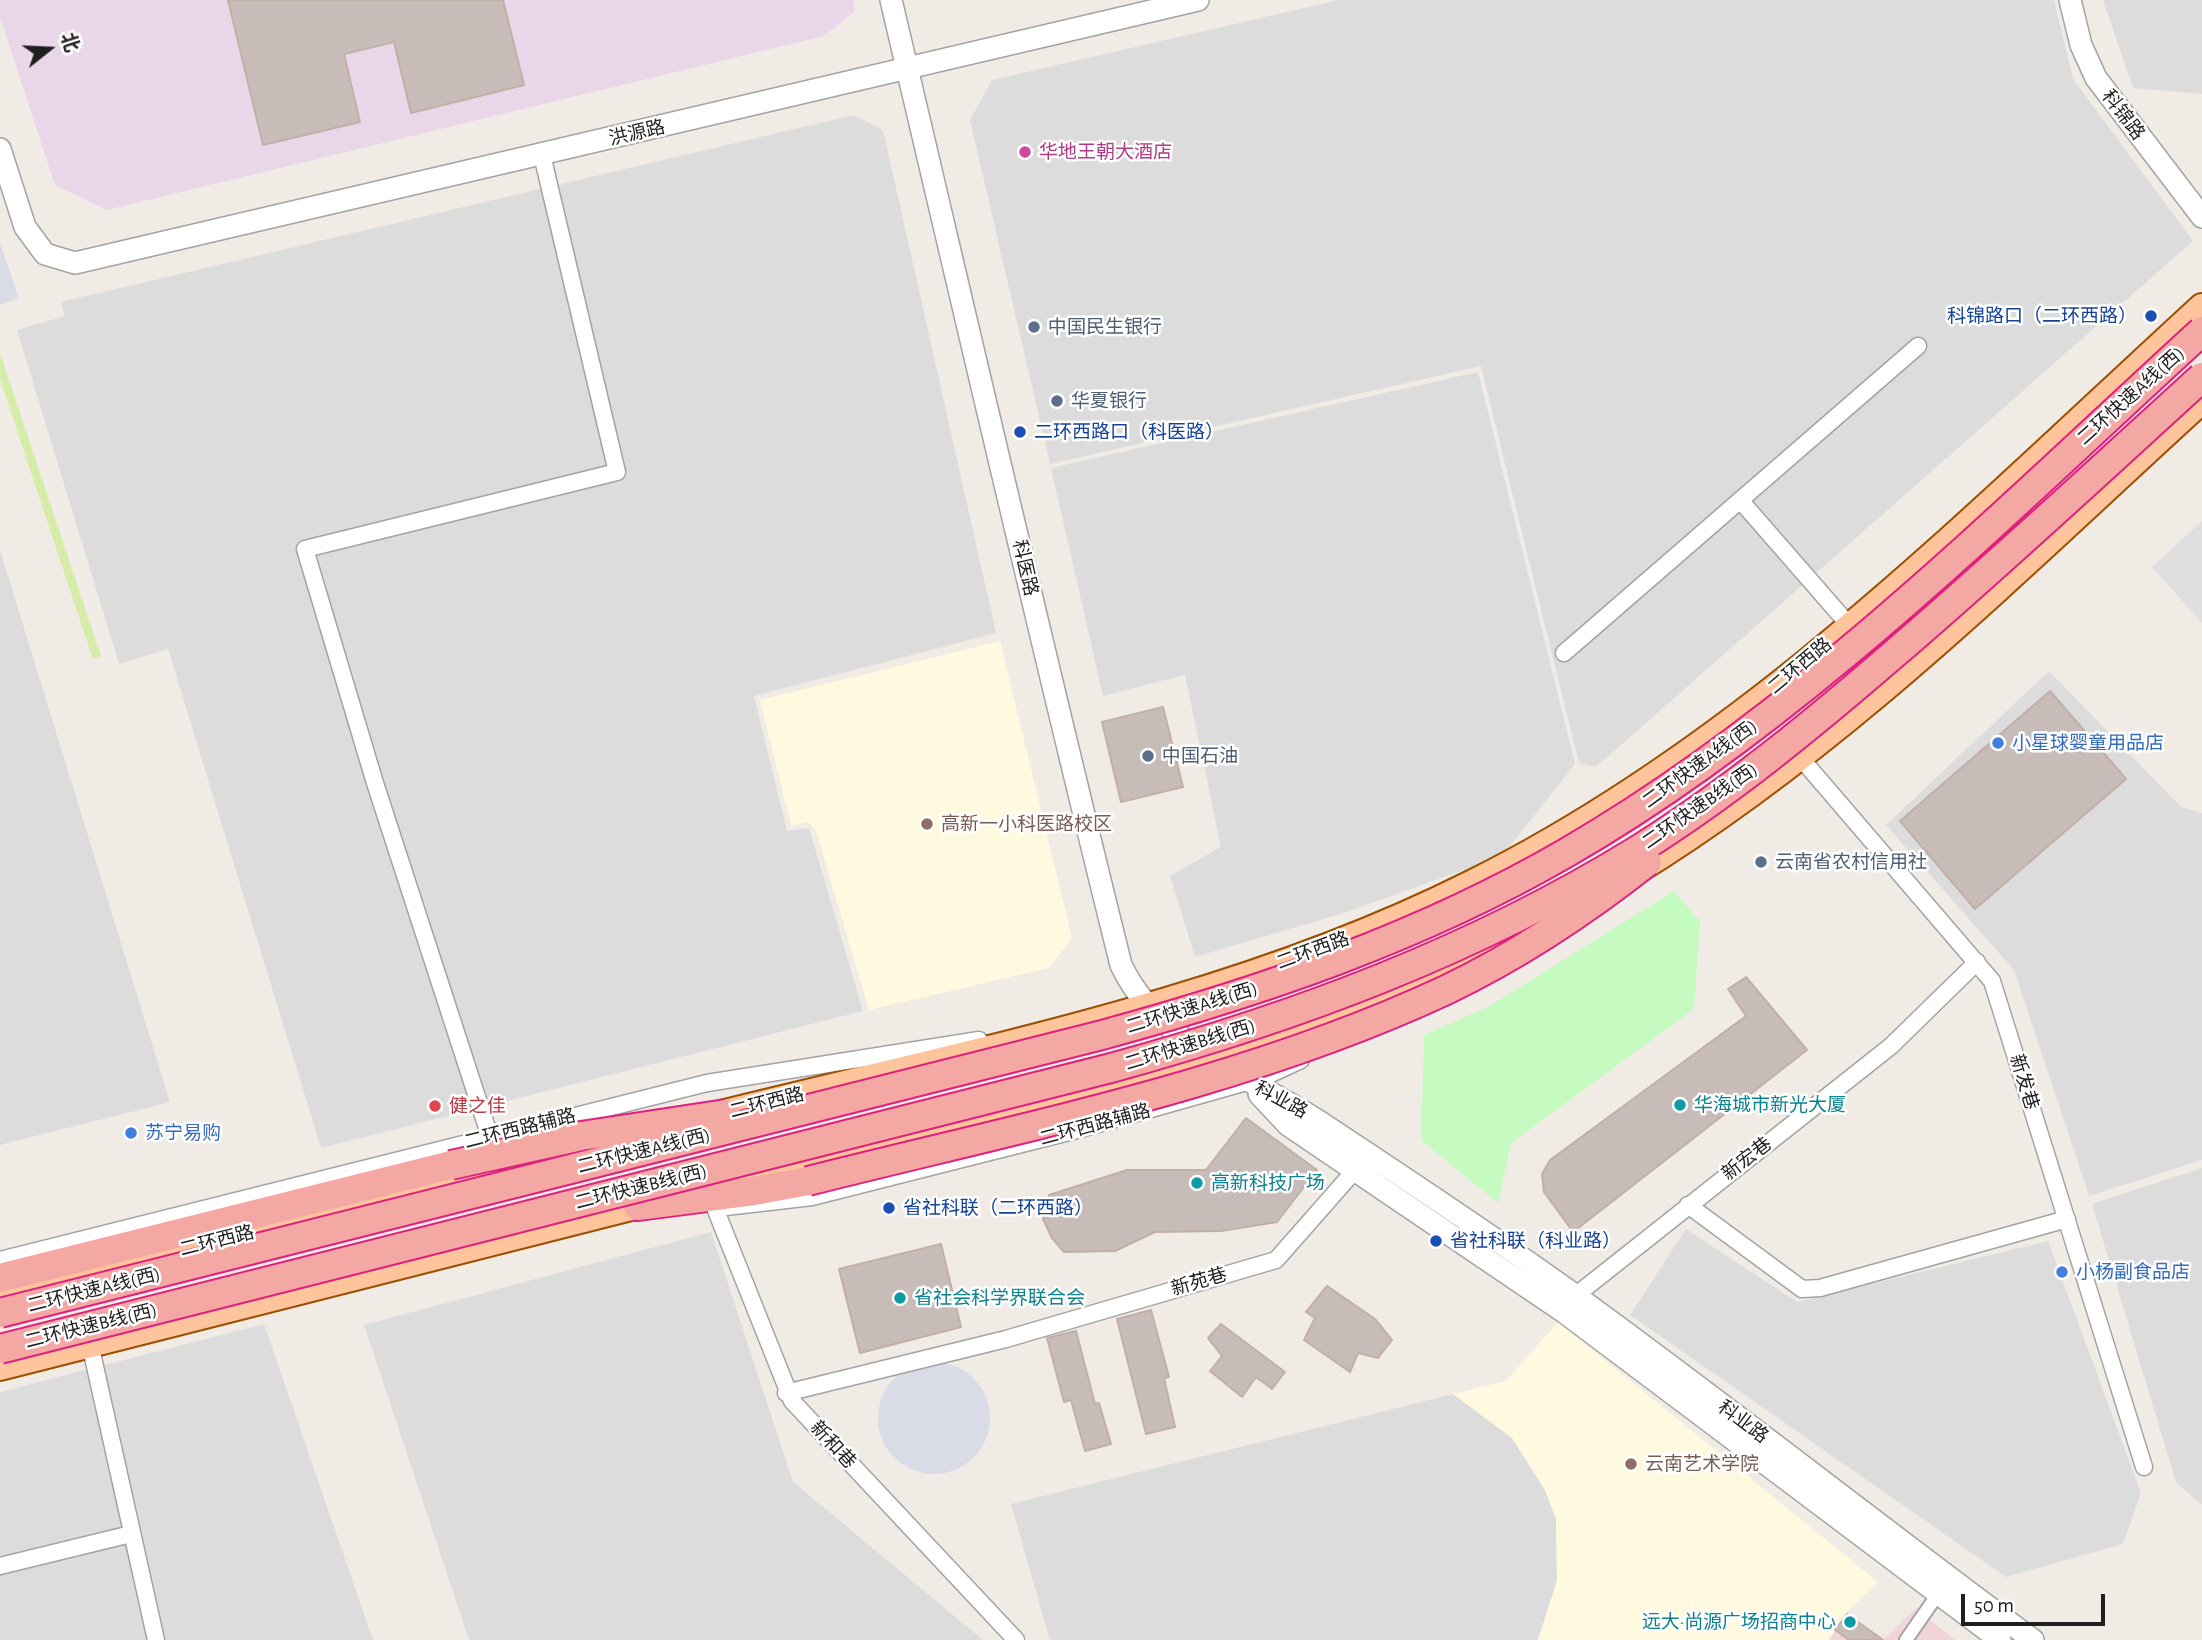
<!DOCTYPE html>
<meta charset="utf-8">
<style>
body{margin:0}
#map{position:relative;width:2202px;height:1640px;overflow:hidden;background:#f0ebe5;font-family:"Alegreya Sans","Noto Sans SC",sans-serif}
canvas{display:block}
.north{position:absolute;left:14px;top:14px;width:70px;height:70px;-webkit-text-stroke:5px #fff;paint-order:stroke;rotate:72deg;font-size:19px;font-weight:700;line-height:28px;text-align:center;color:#1f1f1f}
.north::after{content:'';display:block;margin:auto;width:24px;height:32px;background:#1f1f1f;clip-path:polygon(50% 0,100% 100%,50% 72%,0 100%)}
.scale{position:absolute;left:1961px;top:1594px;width:144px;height:32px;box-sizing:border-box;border:4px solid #1f1f1f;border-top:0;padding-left:9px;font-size:21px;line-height:24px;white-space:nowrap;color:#1f1f1f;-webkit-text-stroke:5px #fff;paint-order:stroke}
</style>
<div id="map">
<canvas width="2202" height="1640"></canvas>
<div class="north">北</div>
<div class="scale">50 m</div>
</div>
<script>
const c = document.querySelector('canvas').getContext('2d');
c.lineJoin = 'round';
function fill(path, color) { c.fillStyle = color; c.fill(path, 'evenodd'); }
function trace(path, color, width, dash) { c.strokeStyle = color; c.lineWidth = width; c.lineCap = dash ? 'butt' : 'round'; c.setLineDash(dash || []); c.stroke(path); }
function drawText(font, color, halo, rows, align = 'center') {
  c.font = font + ' "Alegreya Sans","Noto Sans SC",sans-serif'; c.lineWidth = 5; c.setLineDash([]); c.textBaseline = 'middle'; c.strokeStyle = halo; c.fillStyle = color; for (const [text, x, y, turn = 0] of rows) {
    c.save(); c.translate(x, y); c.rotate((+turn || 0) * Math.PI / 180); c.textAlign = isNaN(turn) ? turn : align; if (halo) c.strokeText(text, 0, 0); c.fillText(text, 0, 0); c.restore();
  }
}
fill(new Path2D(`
 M 1339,0 L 2054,0 L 2073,79 L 2193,241 L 1596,767 L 1579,763 L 1481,366 L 1050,464 L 970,120 L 992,80 Z
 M 2103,0 L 2202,0 L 2202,94 L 2133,88 Z
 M 854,115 L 883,130 L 996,633 L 754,696 L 787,831 L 809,828 L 863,1011 L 321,1148 L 168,649 L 119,664 L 17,330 L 65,316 L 61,302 Z
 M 1478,372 L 1575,764 L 1502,856 L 1344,913 L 1195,957 L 1170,876 L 1221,847 L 1185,675 L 1103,696 L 1051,468 Z
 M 0,550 L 170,1102 L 0,1145 Z
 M 2049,671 L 2181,807 L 2202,813 L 2202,1160 L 2089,1196 L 2014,970 L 1886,825 Z
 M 2202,1168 L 2202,1505 L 2176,1482 L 2092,1204 Z
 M 1686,1229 L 1797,1302 L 2048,1241 L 2141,1493 L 2123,1544 L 2006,1577 L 1630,1315 Z
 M 711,1232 L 793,1482 L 983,1640 L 469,1640 L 364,1325 Z
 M 264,1324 L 373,1640 L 0,1640 L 0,1392 Z
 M 1453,1394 L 1512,1438 L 1545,1490 L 1556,1519 L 1557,1580 L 1538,1640 L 1050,1640 L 1011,1504 Z`), '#dddcdc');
fill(new Path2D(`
 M 1916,1608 L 1955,1640 L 1829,1640 L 1846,1613 L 1884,1639 Z`), '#f1d4d7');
fill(new Path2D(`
 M 0,0 L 853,0 L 855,11 L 824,36 L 107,210 L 55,185 L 0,17 Z`), '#e9d7e9');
fill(new Path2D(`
 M 1000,641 L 1072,938 L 1049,968 L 869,1010 L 816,831 L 808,822 L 791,826 L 760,700 Z
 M 1558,1322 L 1878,1582 L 1846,1613 L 1829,1640 L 1538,1640 L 1557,1581 L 1556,1519 L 1545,1490 L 1512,1438 L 1453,1394 L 1506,1381 Z`), '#fffadf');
fill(new Path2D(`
 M 0,353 L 101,656 L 93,659 L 0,379 Z`), '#d4ebaa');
fill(new Path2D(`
 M 1674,891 L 1700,921 L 1694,1009 L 1511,1143 L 1498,1203 L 1421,1140 L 1424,1035 L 1488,1007 Z`), '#c5fbc1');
fill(new Path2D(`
 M 2202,521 L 2202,623 L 2152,567 Z`), '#dfdfdf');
fill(new Path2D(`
 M 0,243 L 19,298 L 0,305 Z
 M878 1418a56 56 0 1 1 112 0a56 56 0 1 1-112 0Z`), '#d9dbe6');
const building = new Path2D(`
 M 228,0 L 503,0 L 524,85 L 411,113 L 394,42 L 344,54 L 360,122 L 263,145 Z
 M 2050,691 L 2126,779 L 1975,909 L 1900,821 Z
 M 1163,707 L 1183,787 L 1121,802 L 1102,722 Z
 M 1746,977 L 1807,1050 L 1573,1232 L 1544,1192 L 1542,1174 L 1550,1160 L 1746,1016 L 1728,989 Z
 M 1246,1118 L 1317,1170 L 1277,1222 L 1221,1231 L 1155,1232 L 1115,1251 L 1064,1252 L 1052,1238 L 1043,1219 L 1049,1195 L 1127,1170 L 1206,1170 Z
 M 941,1244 L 961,1327 L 860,1353 L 839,1269 Z
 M 1327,1286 L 1375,1319 L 1392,1340 L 1378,1358 L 1358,1353 L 1350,1372 L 1304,1340 L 1315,1318 L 1306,1312 Z
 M 1151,1310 L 1169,1377 L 1164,1378 L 1175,1427 L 1146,1434 L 1117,1319 Z
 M 1221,1324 L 1285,1372 L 1272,1389 L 1256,1377 L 1242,1397 L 1210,1371 L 1222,1356 L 1208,1338 Z
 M 1076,1331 L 1095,1404 L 1099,1403 L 1111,1444 L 1085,1451 L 1071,1400 L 1064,1402 L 1047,1338 Z
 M 1847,1614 L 1883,1640 L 1849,1640 L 1835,1630 Z`);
fill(building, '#c8bcb8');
trace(building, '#c2afa7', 2);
const pedestrian = new Path2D(`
 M 1906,1640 L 1938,1594`);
const minor = new Path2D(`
 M 1740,500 L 1849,625
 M 1564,653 L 1918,346
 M 1799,756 L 1992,981 L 2144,1467
 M 490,1137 L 375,783 L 305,549 L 617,472 L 542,155
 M 1688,1205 L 1802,1289 L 1820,1288 L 2067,1219
 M 715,1208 L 792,1401 L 1016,1640
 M 717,1208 L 812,1197 L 1073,1131 L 1264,1077 L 1301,1060
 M 0,1260 L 707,1083 L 979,1040
 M 1575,1296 L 1891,1046 L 1977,962
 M 90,1344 L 156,1640
 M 786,1393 L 1006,1339 L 1276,1260 L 1356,1169
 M 0,1566 L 131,1534`);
const tertiary = new Path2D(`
 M 891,0 C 967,322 1041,644 1121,965 C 1159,1045 1251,1077 1320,1122 C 1406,1179 1493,1236 1576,1296 C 1730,1408 1880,1527 2033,1640
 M 2070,0 L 2081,45 L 2096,78 L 2202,217
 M 0,149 L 25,227 L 45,254 L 75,263 L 1198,0
 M 1259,1094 L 1288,1125 L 1564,1312 L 2000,1640`);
const primary = new Path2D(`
 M 1631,874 C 1842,745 2020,566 2202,400
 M 705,1118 C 960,1054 1234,1003 1471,884 C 1751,745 1974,516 2202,307
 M 714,1186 C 987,1118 1270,1062 1524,934
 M 0,1296 L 586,1148
 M 0,1367 L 659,1200`);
const trunk = new Path2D(`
 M 638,1206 L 754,1191 L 808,1181
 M 0,1278 L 451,1165`);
trace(pedestrian, '#a3a3a3', 16);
trace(minor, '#a3a3a3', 19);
trace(tertiary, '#a3a3a3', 24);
trace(primary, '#9a5000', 30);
trace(trunk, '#e0207f', 32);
trace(pedestrian, '#fff', 12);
trace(minor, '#fff', 16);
trace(tertiary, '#fff', 21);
trace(primary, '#fec59c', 26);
trace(trunk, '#f4a8a4', 28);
const trunkBridge = new Path2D(`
 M 451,1165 L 581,1136 L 726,1114
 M 808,1181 C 1021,1127 1245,1084 1446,990 C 1517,956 1585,911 1647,862
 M 0,1313 L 1102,1035 C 1263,991 1421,937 1566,853 C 1800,718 2003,513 2202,331
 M 0,1349 L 1111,1068 C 1297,1017 1474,951 1638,850 C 1729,793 1813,724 1894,654 C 1999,564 2100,470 2202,377`);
trace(trunkBridge, '#e0207f', 32, []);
trace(trunkBridge, '#f4a8a4', 28);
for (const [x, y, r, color] of [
 [1025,152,7,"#d1479c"],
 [2151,316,7,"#1a4fb4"],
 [1034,327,7,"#5c6f8a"],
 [1057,401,7,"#5c6f8a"],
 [1020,432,7,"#1a4fb4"],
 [1998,743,7,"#3f7fe0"],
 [1148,756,7,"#5c6f8a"],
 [927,824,7,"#8d6e63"],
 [1761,862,7,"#5c6f8a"],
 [1680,1105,7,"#0f9aa8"],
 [435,1106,7,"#e0444e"],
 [131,1133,7,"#3f7fe0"],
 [1197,1183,7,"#0f9aa8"],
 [889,1208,7,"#1a4fb4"],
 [1436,1241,7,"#1a4fb4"],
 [2062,1272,7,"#3f7fe0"],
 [900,1298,7,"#0f9aa8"],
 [1631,1464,7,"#8d6e63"],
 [1850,1622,7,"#0f9aa8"]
]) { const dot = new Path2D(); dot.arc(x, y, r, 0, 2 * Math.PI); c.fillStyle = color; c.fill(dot); trace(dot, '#fff', 2.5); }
drawText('19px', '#1f1f1f', '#fff', [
 ["科锦路",2123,115,53],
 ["洪源路",637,133,-13],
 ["二环快速A线(西)",2131,396,-42],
 ["科医路",1025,568,77],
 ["二环西路",1800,666,-40],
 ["二环快速A线(西)",1700,764,-36],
 ["二环快速B线(西)",1700,806,-35],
 ["二环西路",1313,951,-20],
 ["二环快速A线(西)",1192,1008,-17],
 ["二环快速B线(西)",1190,1045,-17],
 ["新发巷",2024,1082,73],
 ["科业路",1281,1100,28],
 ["二环西路",767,1103,-14],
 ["二环西路辅路",1095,1125,-15],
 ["二环西路辅路",520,1129,-14],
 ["二环快速A线(西)",644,1151,-14],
 ["新宏巷",1747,1159,-38],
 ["二环快速B线(西)",641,1187,-14],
 ["二环西路",217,1241,-14],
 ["新苑巷",1199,1282,-16],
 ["二环快速A线(西)",94,1290,-14],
 ["二环快速B线(西)",91,1326,-14],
 ["科业路",1743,1422,37],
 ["新和巷",833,1445,47]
]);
drawText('19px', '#b23c85', '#fff', [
 ["华地王朝大酒店",1039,152]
], 'left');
drawText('19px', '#164399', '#fff', [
 ["科锦路口（二环西路）",2137,316,"right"],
 ["二环西路口（科医路）",1034,432],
 ["省社科联（二环西路）",903,1208],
 ["省社科联（科业路）",1450,1241]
], 'left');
drawText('19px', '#4e5e75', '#fff', [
 ["中国民生银行",1048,327],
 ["华夏银行",1071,401],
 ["中国石油",1162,756],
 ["云南省农村信用社",1775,862]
], 'left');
drawText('19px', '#366cbe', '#fff', [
 ["小星球婴童用品店",2012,743],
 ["苏宁易购",145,1133],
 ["小杨副食品店",2076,1272]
], 'left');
drawText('19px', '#785e54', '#fff', [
 ["高新一小科医路校区",941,824],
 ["云南艺术学院",1645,1464]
], 'left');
drawText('19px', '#0d838f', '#fff', [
 ["华海城市新光大厦",1694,1105],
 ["高新科技广场",1211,1183],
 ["省社会科学界联合会",914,1298],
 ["远大·尚源广场招商中心",1836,1622,"right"]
], 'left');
drawText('19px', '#be3a42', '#fff', [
 ["健之佳",449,1106]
], 'left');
</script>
